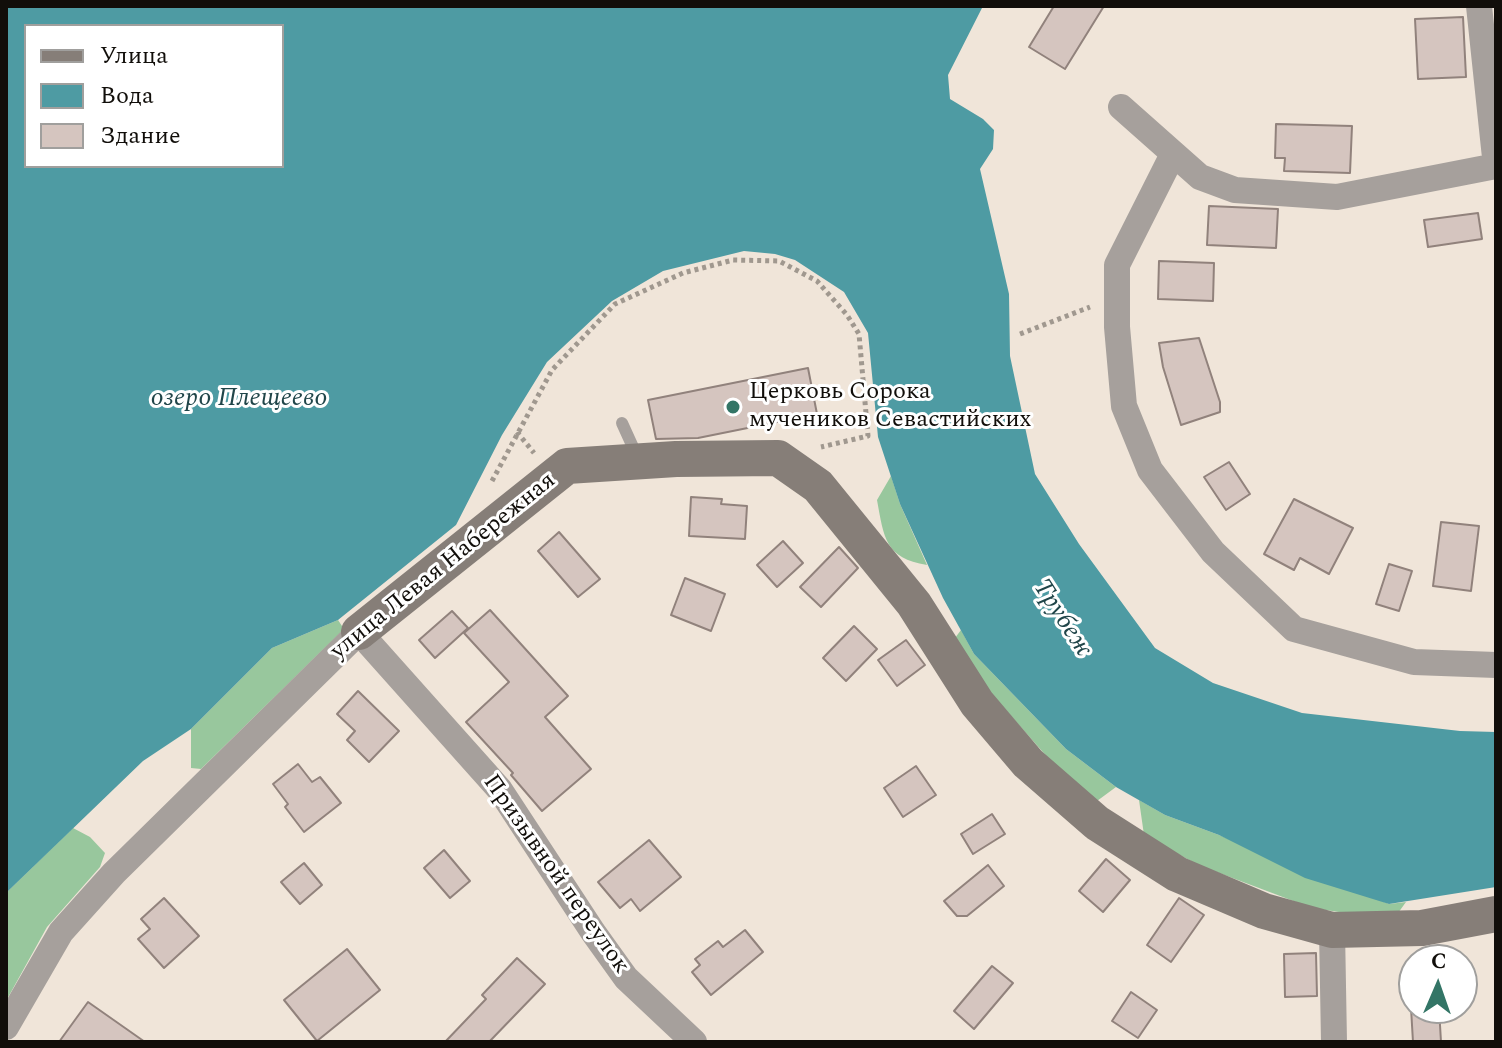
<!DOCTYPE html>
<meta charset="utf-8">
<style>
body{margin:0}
#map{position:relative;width:1502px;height:1048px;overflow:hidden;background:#f0e5d9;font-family:Spectral,serif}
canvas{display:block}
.frame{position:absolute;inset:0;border:8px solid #110e0a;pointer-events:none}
.legend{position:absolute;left:24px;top:24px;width:260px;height:144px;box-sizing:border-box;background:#fff;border:2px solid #a09f9d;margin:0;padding:10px 14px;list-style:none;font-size:24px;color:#110e0a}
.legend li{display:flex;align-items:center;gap:16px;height:40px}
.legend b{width:40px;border:2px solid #a09f9d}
.north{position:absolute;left:1398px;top:944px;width:80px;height:80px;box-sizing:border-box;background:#fff;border:2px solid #a09f9d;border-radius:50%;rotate:2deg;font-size:22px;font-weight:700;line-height:32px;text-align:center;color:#110e0a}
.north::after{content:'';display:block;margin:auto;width:28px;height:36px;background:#337566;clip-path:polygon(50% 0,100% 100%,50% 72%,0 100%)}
</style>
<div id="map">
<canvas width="1502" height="1048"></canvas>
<div class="frame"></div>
<ul class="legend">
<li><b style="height:10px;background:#867e78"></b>Улица</li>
<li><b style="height:22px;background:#4e9ba3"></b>Вода</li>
<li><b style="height:22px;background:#d5c5bf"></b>Здание</li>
</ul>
<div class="north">С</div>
</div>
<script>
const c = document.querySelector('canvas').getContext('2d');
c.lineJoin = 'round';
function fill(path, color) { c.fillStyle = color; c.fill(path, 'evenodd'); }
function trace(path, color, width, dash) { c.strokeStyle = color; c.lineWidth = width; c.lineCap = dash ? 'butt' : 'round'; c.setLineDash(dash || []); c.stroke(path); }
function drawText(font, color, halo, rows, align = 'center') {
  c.font = font + ' Spectral,serif'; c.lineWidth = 6; c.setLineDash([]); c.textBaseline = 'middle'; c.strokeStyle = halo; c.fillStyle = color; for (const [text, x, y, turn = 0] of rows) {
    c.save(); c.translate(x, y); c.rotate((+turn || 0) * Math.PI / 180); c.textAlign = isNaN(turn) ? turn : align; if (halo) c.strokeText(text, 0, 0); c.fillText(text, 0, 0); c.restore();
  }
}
fill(new Path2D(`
 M 891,476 L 900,504 L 927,565 C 885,558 884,538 877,500 Z
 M 338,620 L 344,629 L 201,769 L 191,768 L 191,729 L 272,648 Z
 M 961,630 L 974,654 L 1066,749 L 1116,787 L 1097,801 L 1049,759 L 989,691 L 955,638 Z
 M 1139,800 L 1165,815 L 1219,835 L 1389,904 L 1406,902 L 1393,920 L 1312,908 L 1198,865 L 1144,835 Z
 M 73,828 L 90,837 L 105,853 L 100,867 L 47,927 L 6,1001 L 6,893 Z`), '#98c79d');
fill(new Path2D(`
 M 6,6 L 983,6 L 948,75 L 950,99 L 983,119 L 994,130 L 993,149 L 980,169 L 1009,294 L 1010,356 L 1035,474 L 1079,544 L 1155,648 L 1213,683 L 1302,713 L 1460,731 L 1496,732 L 1496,887 L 1389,904 L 1305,878 L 1219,835 L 1165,815 L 1116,787 L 1066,749 L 974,654 L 943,598 L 900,504 L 878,437 L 868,333 L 844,292 L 795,260 L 775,254 L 744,251 L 663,271 L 612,301 L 547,362 L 502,435 L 456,525 L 338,620 L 272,648 L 191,729 L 143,761 L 6,893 ZM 26,26 L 282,26 L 282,166 L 26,166 Z`), '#4e9ba3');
const building = new Path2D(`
 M 1054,6 L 1104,6 L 1065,69 L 1029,47 Z
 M 1463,17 L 1466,77 L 1418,79 L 1415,19 Z
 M 1276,124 L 1352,126 L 1350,173 L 1284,171 L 1285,158 L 1275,158 Z
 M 1209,206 L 1278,209 L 1276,248 L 1207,245 Z
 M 1478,213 L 1482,239 L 1428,247 L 1424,220 Z
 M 1159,261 L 1214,263 L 1213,301 L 1158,299 Z
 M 1199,338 L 1220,402 L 1220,412 L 1181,425 L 1163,367 L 1159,343 Z
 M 808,368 L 817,414 L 698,438 L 656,439 L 648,400 Z
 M 1229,462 L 1250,494 L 1226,510 L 1204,477 Z
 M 691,497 L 722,499 L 721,504 L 747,506 L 745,539 L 689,536 Z
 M 1294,499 L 1353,528 L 1329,574 L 1300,558 L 1294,570 L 1264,554 Z
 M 1441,522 L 1479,526 L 1471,591 L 1433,586 Z
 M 559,532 L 600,579 L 578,597 L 538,551 Z
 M 783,541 L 803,563 L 777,587 L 757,565 Z
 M 839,547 L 858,568 L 821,607 L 800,587 Z
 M 1389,564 L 1412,571 L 1399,611 L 1376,604 Z
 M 685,578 L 725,594 L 711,631 L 671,615 Z
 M 490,610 L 568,696 L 545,717 L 591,769 L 542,811 L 511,775 L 513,773 L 466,722 L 509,682 L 464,633 Z
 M 452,611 L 468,628 L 435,658 L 419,640 Z
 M 854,626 L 877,649 L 846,681 L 823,658 Z
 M 906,640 L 925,665 L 897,686 L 878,660 Z
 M 358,691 L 399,731 L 369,762 L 347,740 L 355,731 L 337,714 Z
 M 298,764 L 312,782 L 320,777 L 341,803 L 304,832 L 285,807 L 288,804 L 273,784 Z
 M 916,766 L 936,795 L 903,817 L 884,788 Z
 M 992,814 L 1005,834 L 973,854 L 961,834 Z
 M 649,840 L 681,877 L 640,911 L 631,899 L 620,908 L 598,882 Z
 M 444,850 L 470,881 L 450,898 L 424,868 Z
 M 1106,859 L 1130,880 L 1103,912 L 1079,891 Z
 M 304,863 L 322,885 L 300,904 L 281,882 Z
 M 988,865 L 1004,886 L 967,916 L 957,916 L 944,901 Z
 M 164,898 L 199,936 L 164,968 L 138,939 L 150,929 L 141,919 Z
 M 1179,898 L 1204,915 L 1171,962 L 1147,945 Z
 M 745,930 L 763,952 L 711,995 L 692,972 L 700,965 L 695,959 L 718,941 L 723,947 Z
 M 347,949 L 380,990 L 317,1041 L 284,1000 Z
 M 1316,953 L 1317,996 L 1285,997 L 1284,954 Z
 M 517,958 L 545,984 L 489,1042 L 445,1042 L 486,999 L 482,995 Z
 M 992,966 L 1013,983 L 974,1029 L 954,1011 Z
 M 1131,992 L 1157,1010 L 1138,1038 L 1112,1021 Z
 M 88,1002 L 145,1042 L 59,1042 Z
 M 1411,1008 L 1439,1008 L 1441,1042 L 1413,1042 Z`);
fill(building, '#d5c5bf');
trace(building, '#91827c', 2);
trace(new Path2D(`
 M 1020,334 L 1090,307
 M 517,432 L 534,453
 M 492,481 L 552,370 L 615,304 L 683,273 L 733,260 L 779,261 L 817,281 L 847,315 L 859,334 L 868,436 L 821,447`), '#a0988f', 5, [4, 4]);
trace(new Path2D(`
 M 622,423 L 637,456`), '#a6a09c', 12);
trace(new Path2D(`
 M 1479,6 L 1496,167
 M 1121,107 L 1200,177 L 1235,190 L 1337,197 L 1496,166
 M 1173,154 L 1117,265 L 1117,327 L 1124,406 L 1150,470 L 1213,552 L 1294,629 L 1414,662 L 1496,665
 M 1332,930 L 1334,1042
 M 6,1027 L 61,932 L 114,873 L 359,632 L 500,790 L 593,932 L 626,978 L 694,1042`), '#a6a09c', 26);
trace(new Path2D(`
 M 359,632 L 567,466 L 676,459 L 778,458 L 818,486 L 914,604 L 977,703 L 1028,763 L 1097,823 L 1177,874 L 1264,911 L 1332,930 L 1422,928 L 1496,914`), '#867e78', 36);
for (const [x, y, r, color] of [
 [733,407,8,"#337566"]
]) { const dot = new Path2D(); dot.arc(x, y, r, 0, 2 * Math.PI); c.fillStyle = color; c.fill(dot); trace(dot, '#fff', 3); }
drawText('24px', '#110e0a', '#fff', [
 ["Церковь Сорока",749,393],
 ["мучеников Севастийских",749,421]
], 'left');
drawText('24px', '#110e0a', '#fff', [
 ["улица Левая Набережная",444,567,-39],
 ["Призывной переулок",555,875,55]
]);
drawText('italic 26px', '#204549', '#fff', [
 ["озеро Плещеево",239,400],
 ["Трубеж",1061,619,57]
]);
</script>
